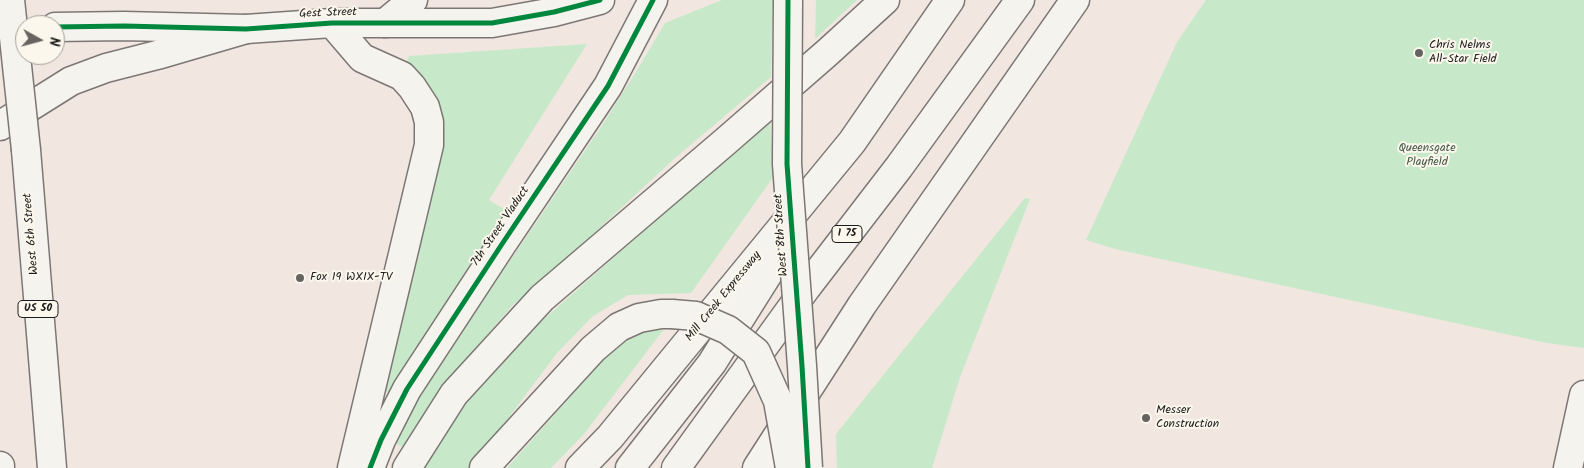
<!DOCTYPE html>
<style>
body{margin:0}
#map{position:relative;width:1584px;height:468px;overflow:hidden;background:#f1e6e0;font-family:Kalam,sans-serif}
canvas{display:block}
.north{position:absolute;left:15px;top:15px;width:50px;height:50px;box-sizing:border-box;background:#fbf7ec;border:1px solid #a29f99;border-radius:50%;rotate:97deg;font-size:14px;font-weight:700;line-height:20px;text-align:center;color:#1c1c1c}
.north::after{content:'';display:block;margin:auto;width:18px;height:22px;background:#676361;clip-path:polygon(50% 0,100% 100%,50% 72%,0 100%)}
</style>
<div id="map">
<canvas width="1584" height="468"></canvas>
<div class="north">N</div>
</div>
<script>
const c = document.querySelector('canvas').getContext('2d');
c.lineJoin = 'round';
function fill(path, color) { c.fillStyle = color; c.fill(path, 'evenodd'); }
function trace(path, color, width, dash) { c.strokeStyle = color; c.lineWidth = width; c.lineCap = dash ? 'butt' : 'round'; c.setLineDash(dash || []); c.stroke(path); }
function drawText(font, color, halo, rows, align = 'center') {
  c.font = font + ' Kalam,sans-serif'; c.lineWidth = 4; c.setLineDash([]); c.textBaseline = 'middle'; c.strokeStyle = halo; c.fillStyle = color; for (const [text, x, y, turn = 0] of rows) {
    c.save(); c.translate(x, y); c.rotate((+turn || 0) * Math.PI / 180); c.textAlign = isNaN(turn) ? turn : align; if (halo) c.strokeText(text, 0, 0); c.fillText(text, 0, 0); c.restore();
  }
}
fill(new Path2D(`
 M 722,0 L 773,0 L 771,77 L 675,158 L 564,261 L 512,306 L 468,357 L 402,447 L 394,442 L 412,405 L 603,124 L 639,67 L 665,23 Z
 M 816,0 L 857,0 L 815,39 Z
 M 1206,0 L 1584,0 L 1584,348 L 1547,343 L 1115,249 L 1086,240 L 1177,42 Z
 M 587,44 L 489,200 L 509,212 L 389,393 L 376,389 L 438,153 L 405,66 L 409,56 Z
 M 770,122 L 774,176 L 691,293 L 628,295 L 593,316 L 557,353 L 506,421 L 468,468 L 424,468 L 439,441 L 502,356 L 730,155 Z
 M 1025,198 L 1030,199 L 960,377 L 932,468 L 837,468 L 836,434 Z
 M 667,325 L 584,434 L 551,468 L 507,468 L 619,342 L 643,332 Z`), '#c8e9c9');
const tertiary = new Path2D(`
 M 55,27 L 124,26 L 246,29 L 332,23 L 492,23 L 554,12 L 600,0
 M 1568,468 L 1584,395`);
const primary = new Path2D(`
 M 332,23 L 362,58 L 402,76 L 412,87 L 425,107 L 429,122 L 429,145 L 352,468
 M 385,23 L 413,0
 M 370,468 L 381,440 L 407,389 L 502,244 L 608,86 L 653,0`);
const motorway = new Path2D(`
 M 0,126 L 4,123 L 71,81 L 106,68 L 157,55 L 246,29
 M 26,150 L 52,468
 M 0,466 L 0,468
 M 407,468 L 454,394 L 542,298 L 726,141 L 828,52 L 885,0
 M 484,468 L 593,349 L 619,327 L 639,318 L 661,314 L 672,314
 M 580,468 L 610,437 L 852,142 L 950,0
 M 630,468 L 712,363 L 788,242
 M 676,468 L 806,288 L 899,167 L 1020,0
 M 757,468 L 862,305 L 1075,0`);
trace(tertiary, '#7c7774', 31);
trace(primary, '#7c7774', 31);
trace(motorway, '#7c7774', 31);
trace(tertiary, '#f5f3ee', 28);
trace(primary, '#f5f3ee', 28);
trace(motorway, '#f5f3ee', 28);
const primaryBridge = new Path2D(`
 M 788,0 L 787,164 L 802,366 L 808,468`);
const motorwayBridge = new Path2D(`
 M 10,0 L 26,150
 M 672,314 L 696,316 L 728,330 L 756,352 L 778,401 L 790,468`);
trace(primaryBridge, '#7c7774', 31, []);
trace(motorwayBridge, '#7c7774', 31, []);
trace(primaryBridge, '#f5f3ee', 28);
trace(motorwayBridge, '#f5f3ee', 28);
trace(new Path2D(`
 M 788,0 L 787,164 L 802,366 L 808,468
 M 55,27 L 124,26 L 246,29 L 332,23 L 492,23 L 554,12 L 600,0
 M 370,468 L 381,440 L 407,389 L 502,244 L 608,86 L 653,0`), '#00873e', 5);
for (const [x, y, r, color] of [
 [1419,53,5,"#676361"],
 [300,278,5,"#676361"],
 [1146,418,5,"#676361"]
]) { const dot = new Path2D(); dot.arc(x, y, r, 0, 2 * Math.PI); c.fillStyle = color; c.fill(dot); trace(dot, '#fbf7ec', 2); }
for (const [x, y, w] of [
 [847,234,30],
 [38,309,40]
]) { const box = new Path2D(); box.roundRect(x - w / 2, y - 8.5, w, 17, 4); c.fillStyle = '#fbf7ec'; c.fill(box); trace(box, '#1c1c1c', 1); }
drawText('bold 11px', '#1c1c1c', null, [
 ["I 75",847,234],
 ["US 50",38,309]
]);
drawText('12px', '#1c1c1c', '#fbf7ec', [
 ["Gest Street",328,14,-2],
 ["7th Street Viaduct",501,227,-56],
 ["West 6th Street",32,234,-95],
 ["West 8th Street",782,235,-94],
 ["Mill Creek Expressway",724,297,-51]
]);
drawText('12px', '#1c1c1c', '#fbf7ec', [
 ["Chris Nelms",1429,46],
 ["All-Star Field",1429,60],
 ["Fox 19 WXIX-TV",310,278],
 ["Messer",1156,411],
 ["Construction",1156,425]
], 'left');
drawText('12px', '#455a4a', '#fbf7ec', [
 ["Queensgate",1427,149],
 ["Playfield",1427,163]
]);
</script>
